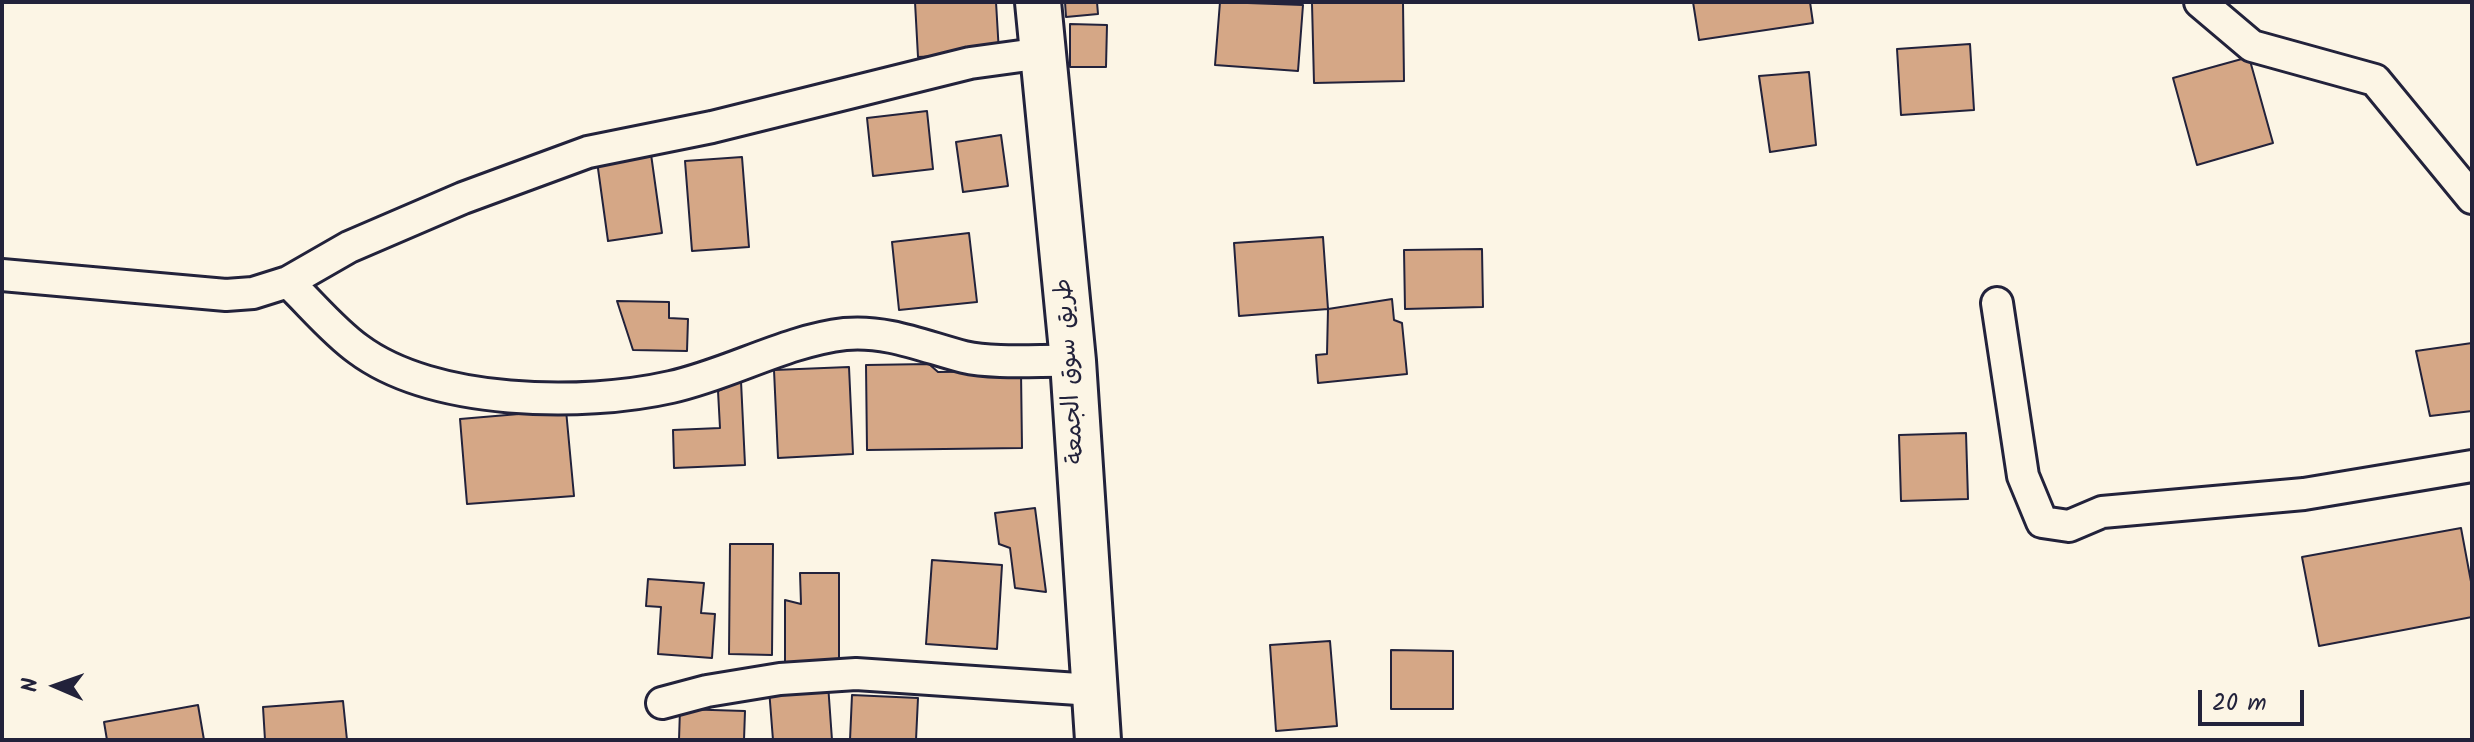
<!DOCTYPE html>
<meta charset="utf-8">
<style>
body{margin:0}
#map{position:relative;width:2474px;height:742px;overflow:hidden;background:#fcf5e5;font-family:Kalam,sans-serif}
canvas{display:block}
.frame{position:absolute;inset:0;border:4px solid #22223b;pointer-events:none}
.north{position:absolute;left:16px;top:646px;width:80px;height:80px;-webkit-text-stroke:6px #fcf5e5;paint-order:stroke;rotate:272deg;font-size:22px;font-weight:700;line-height:32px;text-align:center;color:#22223b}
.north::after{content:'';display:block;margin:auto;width:28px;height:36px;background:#22223b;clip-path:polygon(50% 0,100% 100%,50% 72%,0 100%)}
.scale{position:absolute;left:2198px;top:690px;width:106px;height:36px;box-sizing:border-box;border:4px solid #22223b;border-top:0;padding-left:10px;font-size:24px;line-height:28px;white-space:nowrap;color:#22223b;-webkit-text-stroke:6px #fcf5e5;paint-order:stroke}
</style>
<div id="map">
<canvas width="2474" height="742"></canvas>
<div class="frame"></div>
<div class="north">N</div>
<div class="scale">20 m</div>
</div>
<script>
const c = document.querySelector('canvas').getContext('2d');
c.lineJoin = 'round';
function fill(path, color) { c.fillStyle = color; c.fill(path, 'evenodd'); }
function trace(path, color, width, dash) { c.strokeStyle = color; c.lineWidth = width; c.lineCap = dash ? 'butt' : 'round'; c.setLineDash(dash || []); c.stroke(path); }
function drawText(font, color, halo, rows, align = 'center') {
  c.font = font + ' Kalam,"Playpen Sans Arabic",sans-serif'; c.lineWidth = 6; c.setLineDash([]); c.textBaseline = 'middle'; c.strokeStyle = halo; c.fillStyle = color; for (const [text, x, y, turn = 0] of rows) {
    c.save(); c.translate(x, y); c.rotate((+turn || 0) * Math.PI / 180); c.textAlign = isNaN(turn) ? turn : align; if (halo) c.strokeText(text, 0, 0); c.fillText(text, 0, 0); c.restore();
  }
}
const building = new Path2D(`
 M 915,2 L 996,2 L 999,53 L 918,57 Z
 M 1065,2 L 1097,2 L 1098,14 L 1066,17 Z
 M 1220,2 L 1303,5 L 1298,71 L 1215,65 Z
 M 1403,2 L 1404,81 L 1314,83 L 1312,3 Z
 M 1693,2 L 1810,2 L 1813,23 L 1699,40 Z
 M 1070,24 L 1107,25 L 1106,67 L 1070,67 Z
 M 1970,44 L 1974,110 L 1901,115 L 1897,49 Z
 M 2249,57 L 2273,143 L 2197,165 L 2173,78 Z
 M 1809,72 L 1816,145 L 1770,152 L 1759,76 Z
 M 927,111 L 933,169 L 873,176 L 867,118 Z
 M 1001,135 L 1008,186 L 963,192 L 956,142 Z
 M 650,147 L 662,233 L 608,241 L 596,154 Z
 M 742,157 L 749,247 L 692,251 L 685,161 Z
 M 969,233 L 977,302 L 899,310 L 892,242 Z
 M 1323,237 L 1328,309 L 1239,316 L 1234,243 Z
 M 1482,249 L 1483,307 L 1405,309 L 1404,250 Z
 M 1392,299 L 1394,320 L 1402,323 L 1407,374 L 1318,383 L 1316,355 L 1327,354 L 1328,309 Z
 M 617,301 L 669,302 L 669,318 L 688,319 L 687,351 L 633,350 Z
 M 2472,343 L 2472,411 L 2430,416 L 2416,351 Z
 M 929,364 L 938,372 L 1021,371 L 1022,448 L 867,450 L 866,365 Z
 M 849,367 L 853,454 L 778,458 L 774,370 Z
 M 741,381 L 745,465 L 674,468 L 673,430 L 720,428 L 718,391 Z
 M 566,410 L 574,496 L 467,504 L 460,419 Z
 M 1966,433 L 1968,499 L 1901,501 L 1899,435 Z
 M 1035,508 L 1046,592 L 1015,588 L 1010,548 L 999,544 L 995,513 Z
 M 2461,528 L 2472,587 L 2472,617 L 2319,646 L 2302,557 Z
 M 730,544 L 773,544 L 772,655 L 729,654 Z
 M 932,560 L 1002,565 L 997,649 L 926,644 Z
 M 800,573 L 839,573 L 839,666 L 785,666 L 785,600 L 801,604 Z
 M 648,579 L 704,583 L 701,613 L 715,614 L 712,658 L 658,654 L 661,607 L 646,606 Z
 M 1330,641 L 1337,726 L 1276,731 L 1270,645 Z
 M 1391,650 L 1453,651 L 1453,709 L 1391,709 Z
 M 828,684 L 832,740 L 773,740 L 769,689 Z
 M 852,695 L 918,698 L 916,740 L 850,740 Z
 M 343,701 L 347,740 L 265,740 L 263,707 Z
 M 198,705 L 204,740 L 107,740 L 104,722 Z
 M 680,709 L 745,711 L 744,740 L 679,740 Z`);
fill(building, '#d5a786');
trace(building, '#22223b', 2);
const street = new Path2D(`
 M 2200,2 L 2252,46 L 2375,80 L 2472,198
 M 2,275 L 226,295 L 253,293 L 288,282 L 349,247 L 463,198 L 588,152 L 712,127 L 970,63 L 1043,53
 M 288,282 C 311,304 333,331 358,349 C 433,405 583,407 671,387 C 730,374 785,341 845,334 C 887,330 925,347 964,357 C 994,364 1042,360 1073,361
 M 1997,303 L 2023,476 L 2042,522 L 2069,526 L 2102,512 L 2304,494 L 2472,466
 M 662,703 L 707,691 L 780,679 L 856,674 L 1093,690`);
const primary = new Path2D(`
 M 1038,2 L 1073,361 L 1098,740`);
trace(street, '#22223b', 36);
trace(primary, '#22223b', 50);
trace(street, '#fcf5e5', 30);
trace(primary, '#fcf5e5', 44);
drawText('24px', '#22223b', '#fcf5e5', [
 ["طريق سوق الجمعة",1072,371,-94]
]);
</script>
